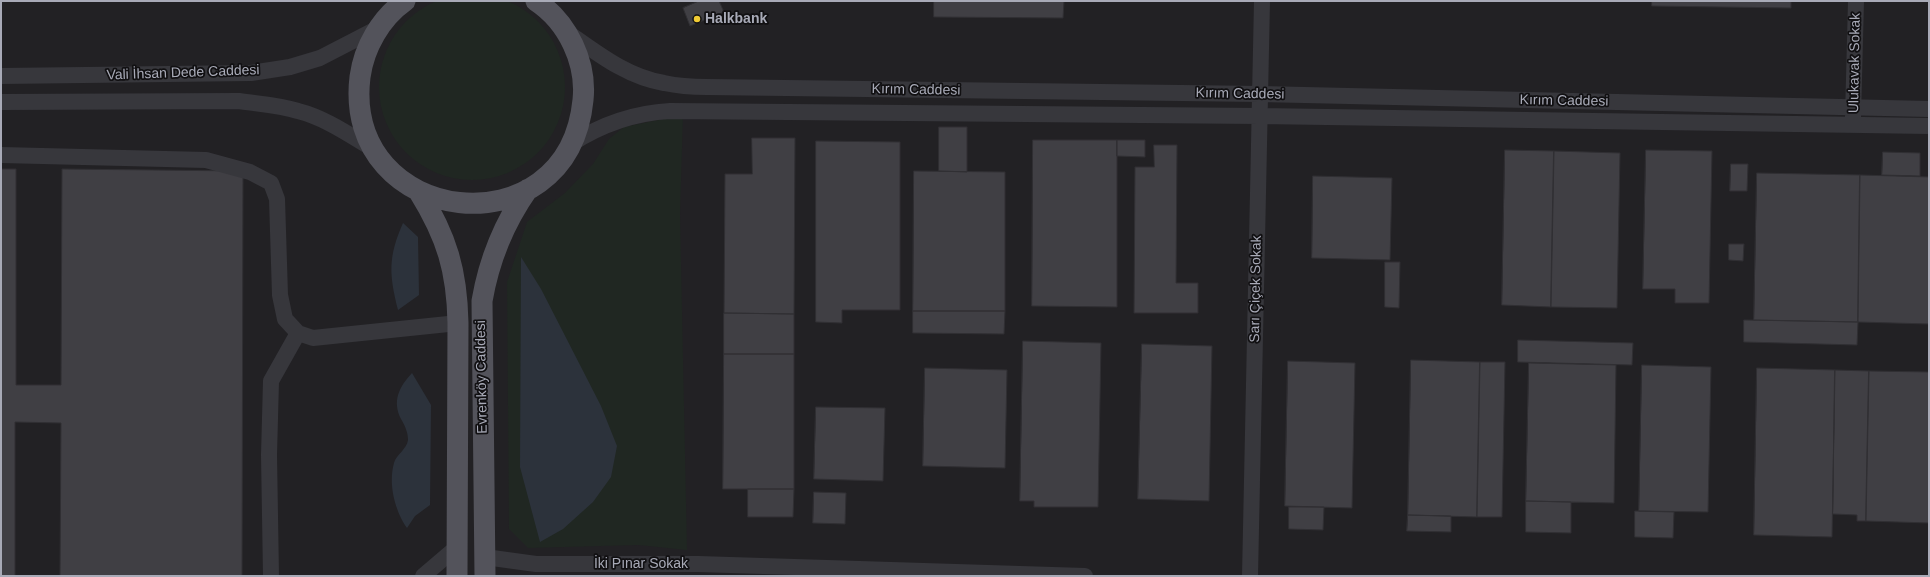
<!DOCTYPE html>
<meta charset="utf-8">
<style>
body{margin:0}
#map{position:relative;width:1930px;height:577px;overflow:hidden;background:#161517;font-family:Helvetica,sans-serif}
canvas{display:block}
.frame{position:absolute;inset:0;border:2px solid #a8aab7;pointer-events:none}
</style>
<div id="map">
<canvas width="1930" height="577"></canvas>
<div class="frame"></div>
</div>
<script>
const c = document.querySelector('canvas').getContext('2d');
c.lineJoin = 'round';
function fill(path, color) { c.fillStyle = color; c.fill(path, 'evenodd'); }
function trace(path, color, width, dash) { c.strokeStyle = color; c.lineWidth = width; c.lineCap = dash ? 'butt' : 'round'; c.setLineDash(dash || []); c.stroke(path); }
function drawText(font, color, halo, rows, align = 'center') {
  c.font = font + ' Helvetica,sans-serif'; c.lineWidth = 3.5; c.setLineDash([]); c.textBaseline = 'middle'; c.strokeStyle = halo; c.fillStyle = color; for (const [text, x, y, turn = 0] of rows) {
    c.save(); c.translate(x, y); c.rotate((+turn || 0) * Math.PI / 180); c.textAlign = isNaN(turn) ? turn : align; if (halo) c.strokeText(text, 0, 0); c.fillText(text, 0, 0); c.restore();
  }
}
fill(new Path2D(`
 M 1,1 L 1929,1 L 1929,576 L 1,576 Z`), '#222124');
fill(new Path2D(`
 M379 87a93 93 0 1 1 186 0a93 93 0 1 1-186 0Z
 M 683,115 L 680,214 L 687,550 L 638,545 L 528,548 L 509,529 L 507,282 L 527,222 L 565,193 L 593,164 L 609,139 L 624,127 Z`), '#202722');
fill(new Path2D(`
 M 403,223 L 418,237 L 419,295 L 398,310 C 389,274 388,257 403,223 Z
 M 521,257 L 541,289 L 601,406 L 617,446 L 611,477 L 593,502 L 563,529 L 540,542 L 520,467 Z
 M 412,373 L 431,405 L 430,505 L 415,516 L 407,528 C 395,511 388,484 394,463 C 396,455 407,449 408,440 C 408,432 405,426 401,419 C 392,401 399,387 412,373 Z`), '#2c323b');
const building = new Path2D(`
 M 699,1 L 719,1 L 724,12 L 690,26 L 683,8 Z
 M 934,1 L 1064,1 L 1063,18 L 934,17 Z
 M 1652,1 L 1791,1 L 1791,8 L 1652,6 Z
 M 939,127 L 967,127 L 967,172 L 939,171 Z
 M 752,138 L 795,138 L 794,314 L 724,313 L 725,174 L 752,174 Z
 M 1033,140 L 1117,140 L 1117,307 L 1032,306 Z
 M 1117,140 L 1145,140 L 1145,157 L 1117,156 Z
 M 816,141 L 900,142 L 900,310 L 842,310 L 842,323 L 816,322 Z
 M 1154,145 L 1177,145 L 1176,283 L 1198,283 L 1198,313 L 1134,313 L 1135,167 L 1154,167 Z
 M 1505,150 L 1554,151 L 1551,307 L 1502,305 Z
 M 1646,150 L 1712,151 L 1709,303 L 1675,303 L 1675,289 L 1643,289 Z
 M 1554,151 L 1620,153 L 1617,308 L 1551,307 Z
 M 1883,152 L 1920,153 L 1920,176 L 1882,175 Z
 M 1731,164 L 1748,164 L 1747,191 L 1730,191 Z
 M 1,169 L 16,169 L 16,385 L 61,385 L 62,169 L 243,171 L 242,576 L 60,576 L 61,423 L 15,422 L 15,576 L 1,576 Z
 M 914,171 L 1005,172 L 1005,311 L 913,311 Z
 M 1757,173 L 1860,175 L 1858,322 L 1754,320 Z
 M 1860,175 L 1929,177 L 1929,324 L 1858,322 Z
 M 1313,176 L 1392,178 L 1390,260 L 1312,258 Z
 M 1729,244 L 1744,244 L 1743,261 L 1729,260 Z
 M 1385,262 L 1400,262 L 1399,308 L 1385,307 Z
 M 913,311 L 1005,311 L 1004,334 L 913,333 Z
 M 724,313 L 794,314 L 794,354 L 724,354 Z
 M 1744,320 L 1858,322 L 1857,345 L 1744,342 Z
 M 1518,340 L 1633,343 L 1632,365 L 1518,362 Z
 M 1023,341 L 1101,343 L 1098,507 L 1034,507 L 1034,501 L 1020,501 Z
 M 1142,344 L 1212,346 L 1209,501 L 1138,499 Z
 M 724,354 L 794,354 L 794,489 L 723,489 Z
 M 1411,360 L 1480,362 L 1477,517 L 1408,515 Z
 M 1288,361 L 1355,363 L 1352,508 L 1285,506 Z
 M 1480,362 L 1505,362 L 1502,517 L 1477,517 Z
 M 1529,363 L 1616,365 L 1614,503 L 1526,501 Z
 M 1642,365 L 1711,367 L 1708,512 L 1639,511 Z
 M 925,368 L 1007,370 L 1005,468 L 923,466 Z
 M 1757,368 L 1835,370 L 1832,537 L 1754,535 Z
 M 1835,370 L 1869,371 L 1866,521 L 1857,521 L 1857,515 L 1833,514 Z
 M 1869,371 L 1929,372 L 1929,523 L 1866,521 Z
 M 816,407 L 885,408 L 883,481 L 814,479 Z
 M 748,489 L 794,489 L 793,517 L 748,517 Z
 M 814,492 L 846,493 L 845,524 L 813,523 Z
 M 1526,501 L 1571,502 L 1571,533 L 1526,532 Z
 M 1289,507 L 1324,507 L 1323,530 L 1289,529 Z
 M 1635,511 L 1674,512 L 1673,538 L 1635,537 Z
 M 1408,515 L 1451,516 L 1451,532 L 1407,531 Z`);
fill(building, '#403f44');
trace(building, '#302f33', 1);
trace(new Path2D(`
 M 567,32 C 597,53 627,77 664,83 C 678,86 693,87 707,87 L 1260,94 L 1929,109
 M 1,76 L 251,73 L 290,67 L 320,58 L 380,27
 M 1,102 L 239,101 C 259,104 279,105 298,111 C 326,118 351,136 375,150
 M 1853,117 L 1856,1
 M 571,144 C 602,124 633,113 670,111 L 1260,116 L 1929,126
 M 1,155 L 206,160 L 250,172 L 271,183 L 277,199 L 280,295 L 285,319 L 298,333 L 313,338 L 458,323
 M 485,557 L 536,564 L 698,564 L 1085,576
 M 271,576 L 269,455 L 271,381 L 298,333
 M 423,576 L 457,547
 M 1250,576 L 1262,1`), '#37373c', 16);
trace(new Path2D(`
 M 405,1 C 381,18 364,47 360,77 C 342,227 568,254 583,100 C 587,63 568,22 536,1
 M 419,192 C 447,237 457,271 458,323 L 457,576
 M 485,576 L 482,301 C 489,260 504,223 528,189`), '#53535b', 21);
for (const [x, y, r, color] of [
 [697,19,4,"#f1cb34"]
]) { const dot = new Path2D(); dot.arc(x, y, r, 0, 2 * Math.PI); c.fillStyle = color; c.fill(dot); trace(dot, '#111012', 1.5); }
drawText('bold 14px', '#a8aab7', '#111012', [
 ["Halkbank",705,19]
], 'left');
drawText('14px', '#a8aab7', '#111012', [
 ["Ulukavak Sokak",1855,63,-89],
 ["Vali İhsan Dede Caddesi",183,73,-2],
 ["Kırım Caddesi",916,90,1],
 ["Kırım Caddesi",1240,94,1],
 ["Kırım Caddesi",1564,101,1],
 ["Sarı Çiçek Sokak",1256,289,-89],
 ["Evrenköy Caddesi",482,377,-91],
 ["İki Pınar Sokak",641,564]
]);
</script>
